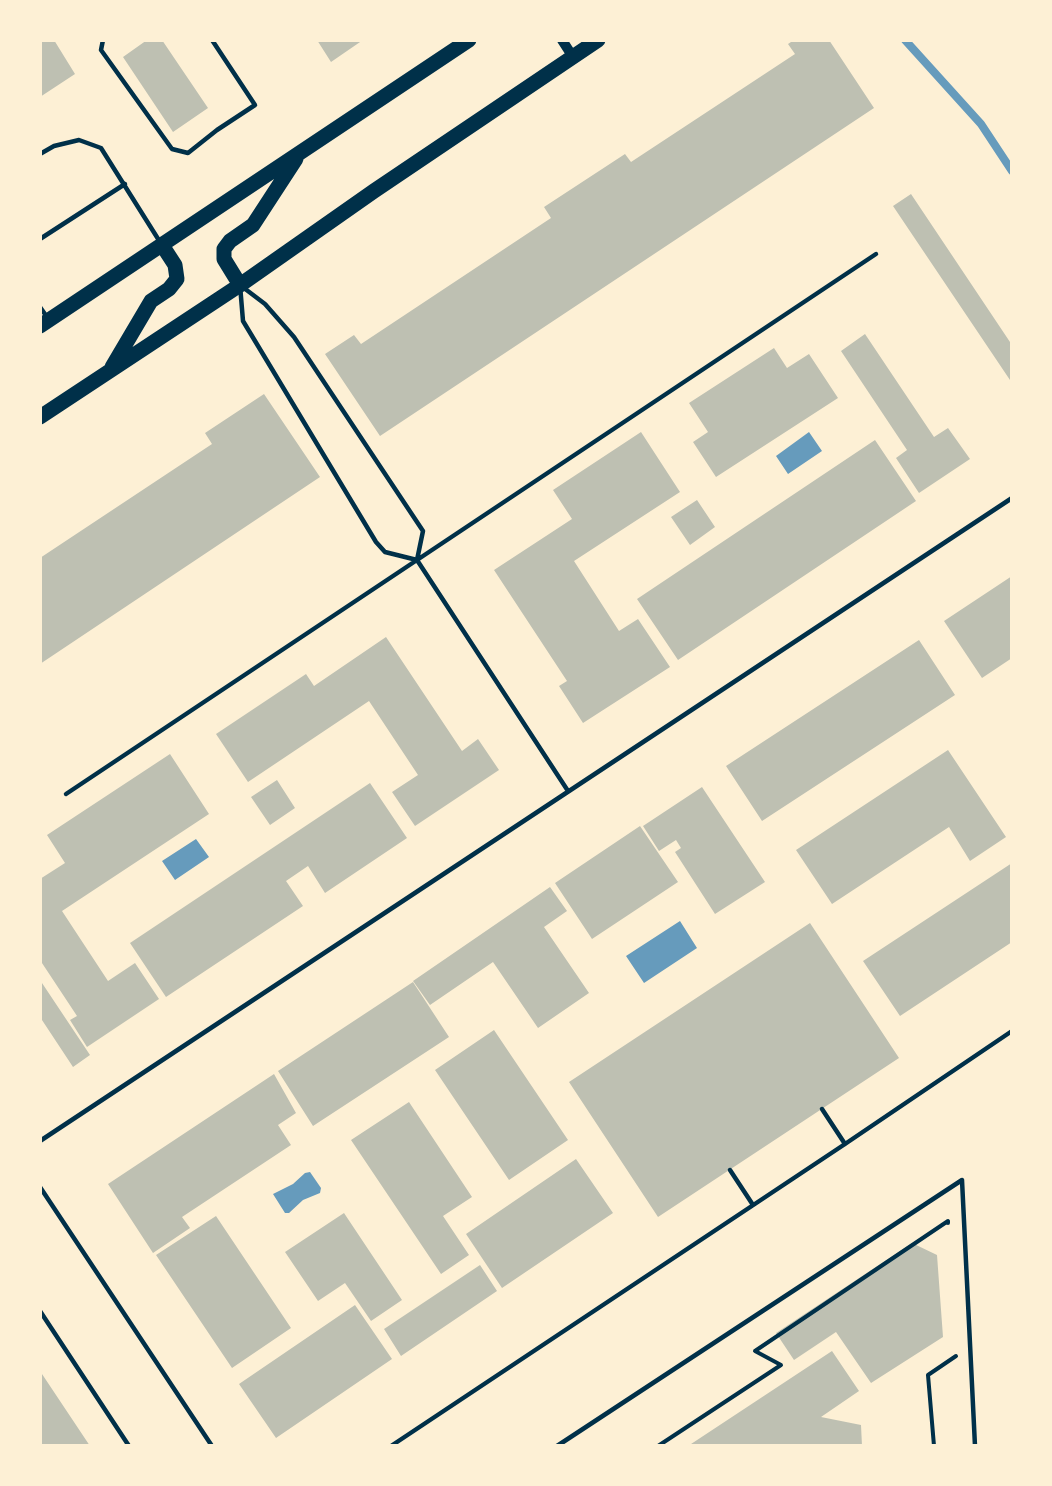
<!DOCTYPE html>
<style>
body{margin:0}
#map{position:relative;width:1052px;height:1486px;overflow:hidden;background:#fdf0d5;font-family:"Asap Condensed",sans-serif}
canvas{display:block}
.frame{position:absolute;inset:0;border:42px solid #fdf0d5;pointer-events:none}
</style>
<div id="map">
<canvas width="1052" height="1486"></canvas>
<div class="frame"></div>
</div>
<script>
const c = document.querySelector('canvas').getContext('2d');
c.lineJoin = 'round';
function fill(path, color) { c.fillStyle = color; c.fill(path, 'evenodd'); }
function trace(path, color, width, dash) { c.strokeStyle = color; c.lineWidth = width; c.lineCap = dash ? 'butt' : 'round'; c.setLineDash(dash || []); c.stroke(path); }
fill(new Path2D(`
 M 809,432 L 822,451 L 788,474 L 776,456 Z
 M 196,839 L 209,857 L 175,880 L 162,861 Z
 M 680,921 L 697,948 L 644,983 L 626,956 Z
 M 310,1172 L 321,1188 L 320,1193 L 303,1200 L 289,1213 L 285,1213 L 273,1194 L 293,1184 L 305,1173 Z`), '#669bbc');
trace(new Path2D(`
 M 905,40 L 981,124 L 1012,171`), '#669bbc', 8);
fill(new Path2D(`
 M 40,40 L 54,40 L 75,74 L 40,97 Z
 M 147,40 L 162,40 L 208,108 L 173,132 L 123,57 Z
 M 317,40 L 363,40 L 331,62 Z
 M 794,40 L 829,40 L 874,108 L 380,436 L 325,354 L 354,335 L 361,344 L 551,218 L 544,207 L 625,154 L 631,162 L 795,54 L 788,44 Z
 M 911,194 L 1012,345 L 1012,383 L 893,206 Z
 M 865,334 L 934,437 L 948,428 L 970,459 L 919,493 L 896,458 L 907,450 L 841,351 Z
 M 774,348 L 787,368 L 809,354 L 838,398 L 716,477 L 693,442 L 708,432 L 689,403 Z
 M 264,394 L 320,477 L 40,664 L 40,558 L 212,444 L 205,433 Z
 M 641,432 L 680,492 L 574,561 L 619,631 L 638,619 L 670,667 L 583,723 L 559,686 L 567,681 L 494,570 L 572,519 L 553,490 Z
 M 875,440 L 916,501 L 678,660 L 637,599 Z
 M 697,500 L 715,527 L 690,545 L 671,517 Z
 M 1012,576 L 1012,658 L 982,678 L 944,621 Z
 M 386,637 L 462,751 L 478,739 L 499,770 L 415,826 L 392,792 L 418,775 L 369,701 L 248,782 L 216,734 L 306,674 L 314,686 Z
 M 919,640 L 955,695 L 762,821 L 726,766 Z
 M 948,750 L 1006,837 L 970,861 L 949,827 L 832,904 L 796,850 Z
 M 170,754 L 209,814 L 62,911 L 108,981 L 135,963 L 159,999 L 87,1047 L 70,1020 L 77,1016 L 40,960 L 40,879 L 65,863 L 47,835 Z
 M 277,780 L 295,808 L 270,825 L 251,797 Z
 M 370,783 L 407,838 L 325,893 L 308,866 L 286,881 L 303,906 L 166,997 L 130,943 Z
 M 702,787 L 765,882 L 715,914 L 675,852 L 681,848 L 676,840 L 659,851 L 643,826 Z
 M 640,826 L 678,882 L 592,939 L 555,883 Z
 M 1012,863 L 1012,942 L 900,1016 L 863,961 Z
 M 550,887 L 567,911 L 544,927 L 589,993 L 538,1028 L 493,962 L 430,1005 L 413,981 Z
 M 810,923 L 899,1058 L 658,1217 L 569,1082 Z
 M 40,980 L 90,1055 L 73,1067 L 40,1017 Z
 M 413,982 L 449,1037 L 313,1126 L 278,1071 Z
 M 494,1030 L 568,1140 L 509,1180 L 435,1070 Z
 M 274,1074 L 296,1113 L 278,1125 L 291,1145 L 182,1217 L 190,1228 L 153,1253 L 108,1184 Z
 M 409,1102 L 472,1197 L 443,1216 L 469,1255 L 441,1274 L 351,1140 Z
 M 576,1159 L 613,1213 L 502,1288 L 466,1234 Z
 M 344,1213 L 402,1300 L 371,1321 L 345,1283 L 318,1301 L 285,1252 Z
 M 216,1216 L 291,1328 L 232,1368 L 156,1255 Z
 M 912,1243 L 937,1255 L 943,1337 L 871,1383 L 836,1332 L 794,1360 L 776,1333 Z
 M 480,1265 L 497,1291 L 401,1356 L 384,1329 Z
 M 355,1305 L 392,1359 L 276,1438 L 239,1384 Z
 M 832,1351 L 859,1391 L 821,1417 L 861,1425 L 862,1446 L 688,1446 Z
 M 40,1371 L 90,1446 L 40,1446 Z`), '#bec0b2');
trace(new Path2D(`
 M 658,1446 L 781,1365 L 755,1351 L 948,1221 L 948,1223
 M 934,1446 L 928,1375 L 956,1356`), '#003049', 4);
trace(new Path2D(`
 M 103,40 L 101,50 L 172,149 L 188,153 L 217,130 L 255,105 L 212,40
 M 40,154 L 54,146 L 79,140 L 101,148 L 160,242
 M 40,239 L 125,184
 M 40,307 L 47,317
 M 417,560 L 423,531 L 294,337 L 265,304 L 240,285 L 243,321 L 376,542 L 385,552 L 417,560 L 568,791
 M 66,794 L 876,254
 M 822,1109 L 845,1144
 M 40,1141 L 1012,498
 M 730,1170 L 753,1205
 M 40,1187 L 212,1446
 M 40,1311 L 129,1446
 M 391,1446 L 845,1144 L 1012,1031
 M 557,1446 L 962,1180 L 975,1446`), '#003049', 4.5);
trace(new Path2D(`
 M 562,40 L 573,57`), '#003049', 10);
trace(new Path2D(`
 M 240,285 L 224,259 L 224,249 L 230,241 L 253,225 L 296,159
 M 40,326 L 469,40
 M 112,367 L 151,301 L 169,289 L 177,279 L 175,265 L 162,245
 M 40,417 L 240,285 L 374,191 L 598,40`), '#003049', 15);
</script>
